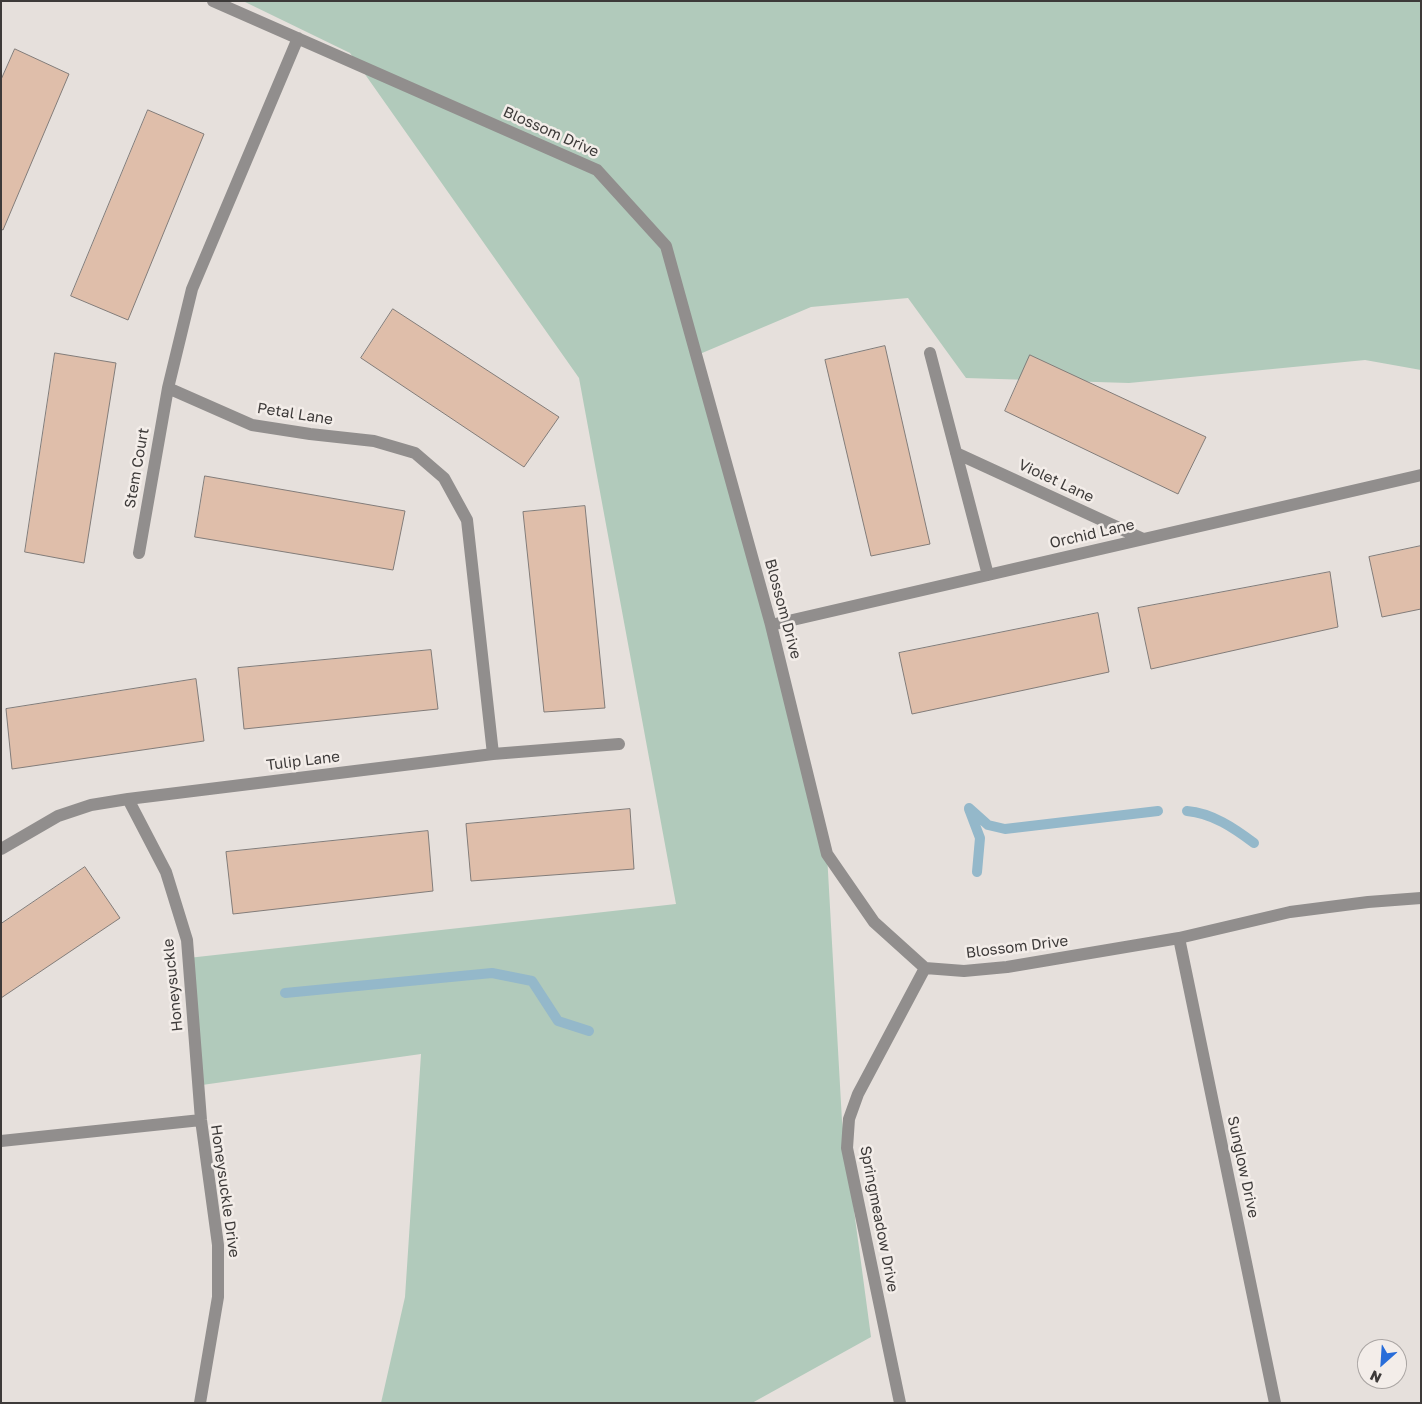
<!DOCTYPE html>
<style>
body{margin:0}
#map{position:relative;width:1422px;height:1404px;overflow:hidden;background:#e6e0dc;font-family:"Golos Text",sans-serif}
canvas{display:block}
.frame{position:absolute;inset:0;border:2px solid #3d3a39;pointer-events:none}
.north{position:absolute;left:1357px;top:1339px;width:50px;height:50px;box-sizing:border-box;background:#f3ede9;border:1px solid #aaa5a3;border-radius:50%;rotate:206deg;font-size:14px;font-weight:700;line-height:20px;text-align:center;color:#3d3a39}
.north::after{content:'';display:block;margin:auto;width:18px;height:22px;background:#286dd9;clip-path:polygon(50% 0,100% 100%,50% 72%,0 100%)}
</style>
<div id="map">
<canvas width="1422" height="1404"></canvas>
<div class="frame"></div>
<div class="north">N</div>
</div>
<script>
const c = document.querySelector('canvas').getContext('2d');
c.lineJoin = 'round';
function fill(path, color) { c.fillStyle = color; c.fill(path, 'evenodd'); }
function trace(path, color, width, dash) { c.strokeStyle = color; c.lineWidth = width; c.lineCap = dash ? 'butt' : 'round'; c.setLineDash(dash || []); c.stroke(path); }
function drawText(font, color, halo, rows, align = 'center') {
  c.font = font + ' "Golos Text",sans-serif'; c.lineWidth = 5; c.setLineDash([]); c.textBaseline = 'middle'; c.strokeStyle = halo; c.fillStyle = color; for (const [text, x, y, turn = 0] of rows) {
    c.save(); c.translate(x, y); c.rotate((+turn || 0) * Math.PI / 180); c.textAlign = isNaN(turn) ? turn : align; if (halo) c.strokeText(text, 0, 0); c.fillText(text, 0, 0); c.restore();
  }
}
fill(new Path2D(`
 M 243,1 L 1421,1 L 1421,370 L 1365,360 L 1129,383 L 966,378 L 908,298 L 811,307 L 695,356 L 827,854 L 842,1121 L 871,1337 L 752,1403 L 381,1403 L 405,1297 L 421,1054 L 202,1085 L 188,958 L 676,904 L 579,378 L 350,53 Z`), '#b1cabb');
trace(new Path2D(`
 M 969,808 L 988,825 L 1005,829 L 1158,811
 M 969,809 L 980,838 L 977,872
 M 1187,811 C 1212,813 1234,828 1254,843
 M 285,993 L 492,973 L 532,981 L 558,1021 L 589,1031`), '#94b8ca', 10);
const building = new Path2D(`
 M 15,49 L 69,74 L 3,230 L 1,229 L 1,80 Z
 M 148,110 L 204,134 L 128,320 L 71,296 Z
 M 393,309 L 559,417 L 524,467 L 361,358 Z
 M 885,346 L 930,544 L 871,556 L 825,360 Z
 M 55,353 L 116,363 L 84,563 L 25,552 Z
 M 1030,355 L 1206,437 L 1178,494 L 1005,411 Z
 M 205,476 L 405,511 L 393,570 L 195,537 Z
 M 585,506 L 605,708 L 544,712 L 523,512 Z
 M 1421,546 L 1421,609 L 1382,617 L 1369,557 Z
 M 1330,572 L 1338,627 L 1151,669 L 1138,608 Z
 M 1098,613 L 1109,672 L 912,714 L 899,653 Z
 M 431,650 L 438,709 L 244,729 L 238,668 Z
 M 196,679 L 204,741 L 12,769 L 6,709 Z
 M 630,809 L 634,869 L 471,881 L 466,824 Z
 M 428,831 L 433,891 L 233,914 L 226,852 Z
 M 85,867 L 120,918 L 1,998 L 1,924 Z`);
fill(building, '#dfbeaa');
trace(building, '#827c79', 1);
trace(new Path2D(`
 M 213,1 L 597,170 L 666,246 L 771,625 L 827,854 L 874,922 L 925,968 L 964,971 L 1007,967 L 1179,938 L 1290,912 L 1368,902 L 1421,898
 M 930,353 L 988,575
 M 168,388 L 252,425 L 310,434 L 374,441 L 415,453 L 444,478 L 467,520 L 493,754
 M 956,453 L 1143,539
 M 139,553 L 168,388 L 192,289 L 298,38
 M 771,625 L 1421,475
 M 128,799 L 166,872 L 187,940 L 201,1120 L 218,1245 L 218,1297 L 200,1403
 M 1,849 L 58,816 L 91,805 L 128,799 L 493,754 L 619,744
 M 1179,938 L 1275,1403
 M 1,1141 L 201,1120
 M 900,1403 L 847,1148 L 849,1119 L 858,1094 L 925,968`), '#918e8d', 12);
drawText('15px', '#3d3a39', '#f3ede9', [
 ["Blossom Drive",551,132,24],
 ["Petal Lane",295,414,9],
 ["Stem Court",137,468,-80],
 ["Violet Lane",1056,481,25],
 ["Orchid Lane",1092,534,-13],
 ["Blossom Drive",783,609,75],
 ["Tulip Lane",303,761,-7],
 ["Blossom Drive",1017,947,-7],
 ["Honeysuckle",173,985,-96],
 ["Sunglow Drive",1243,1167,78],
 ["Honeysuckle Drive",225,1191,82],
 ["Springmeadow Drive",879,1219,79]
]);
</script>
